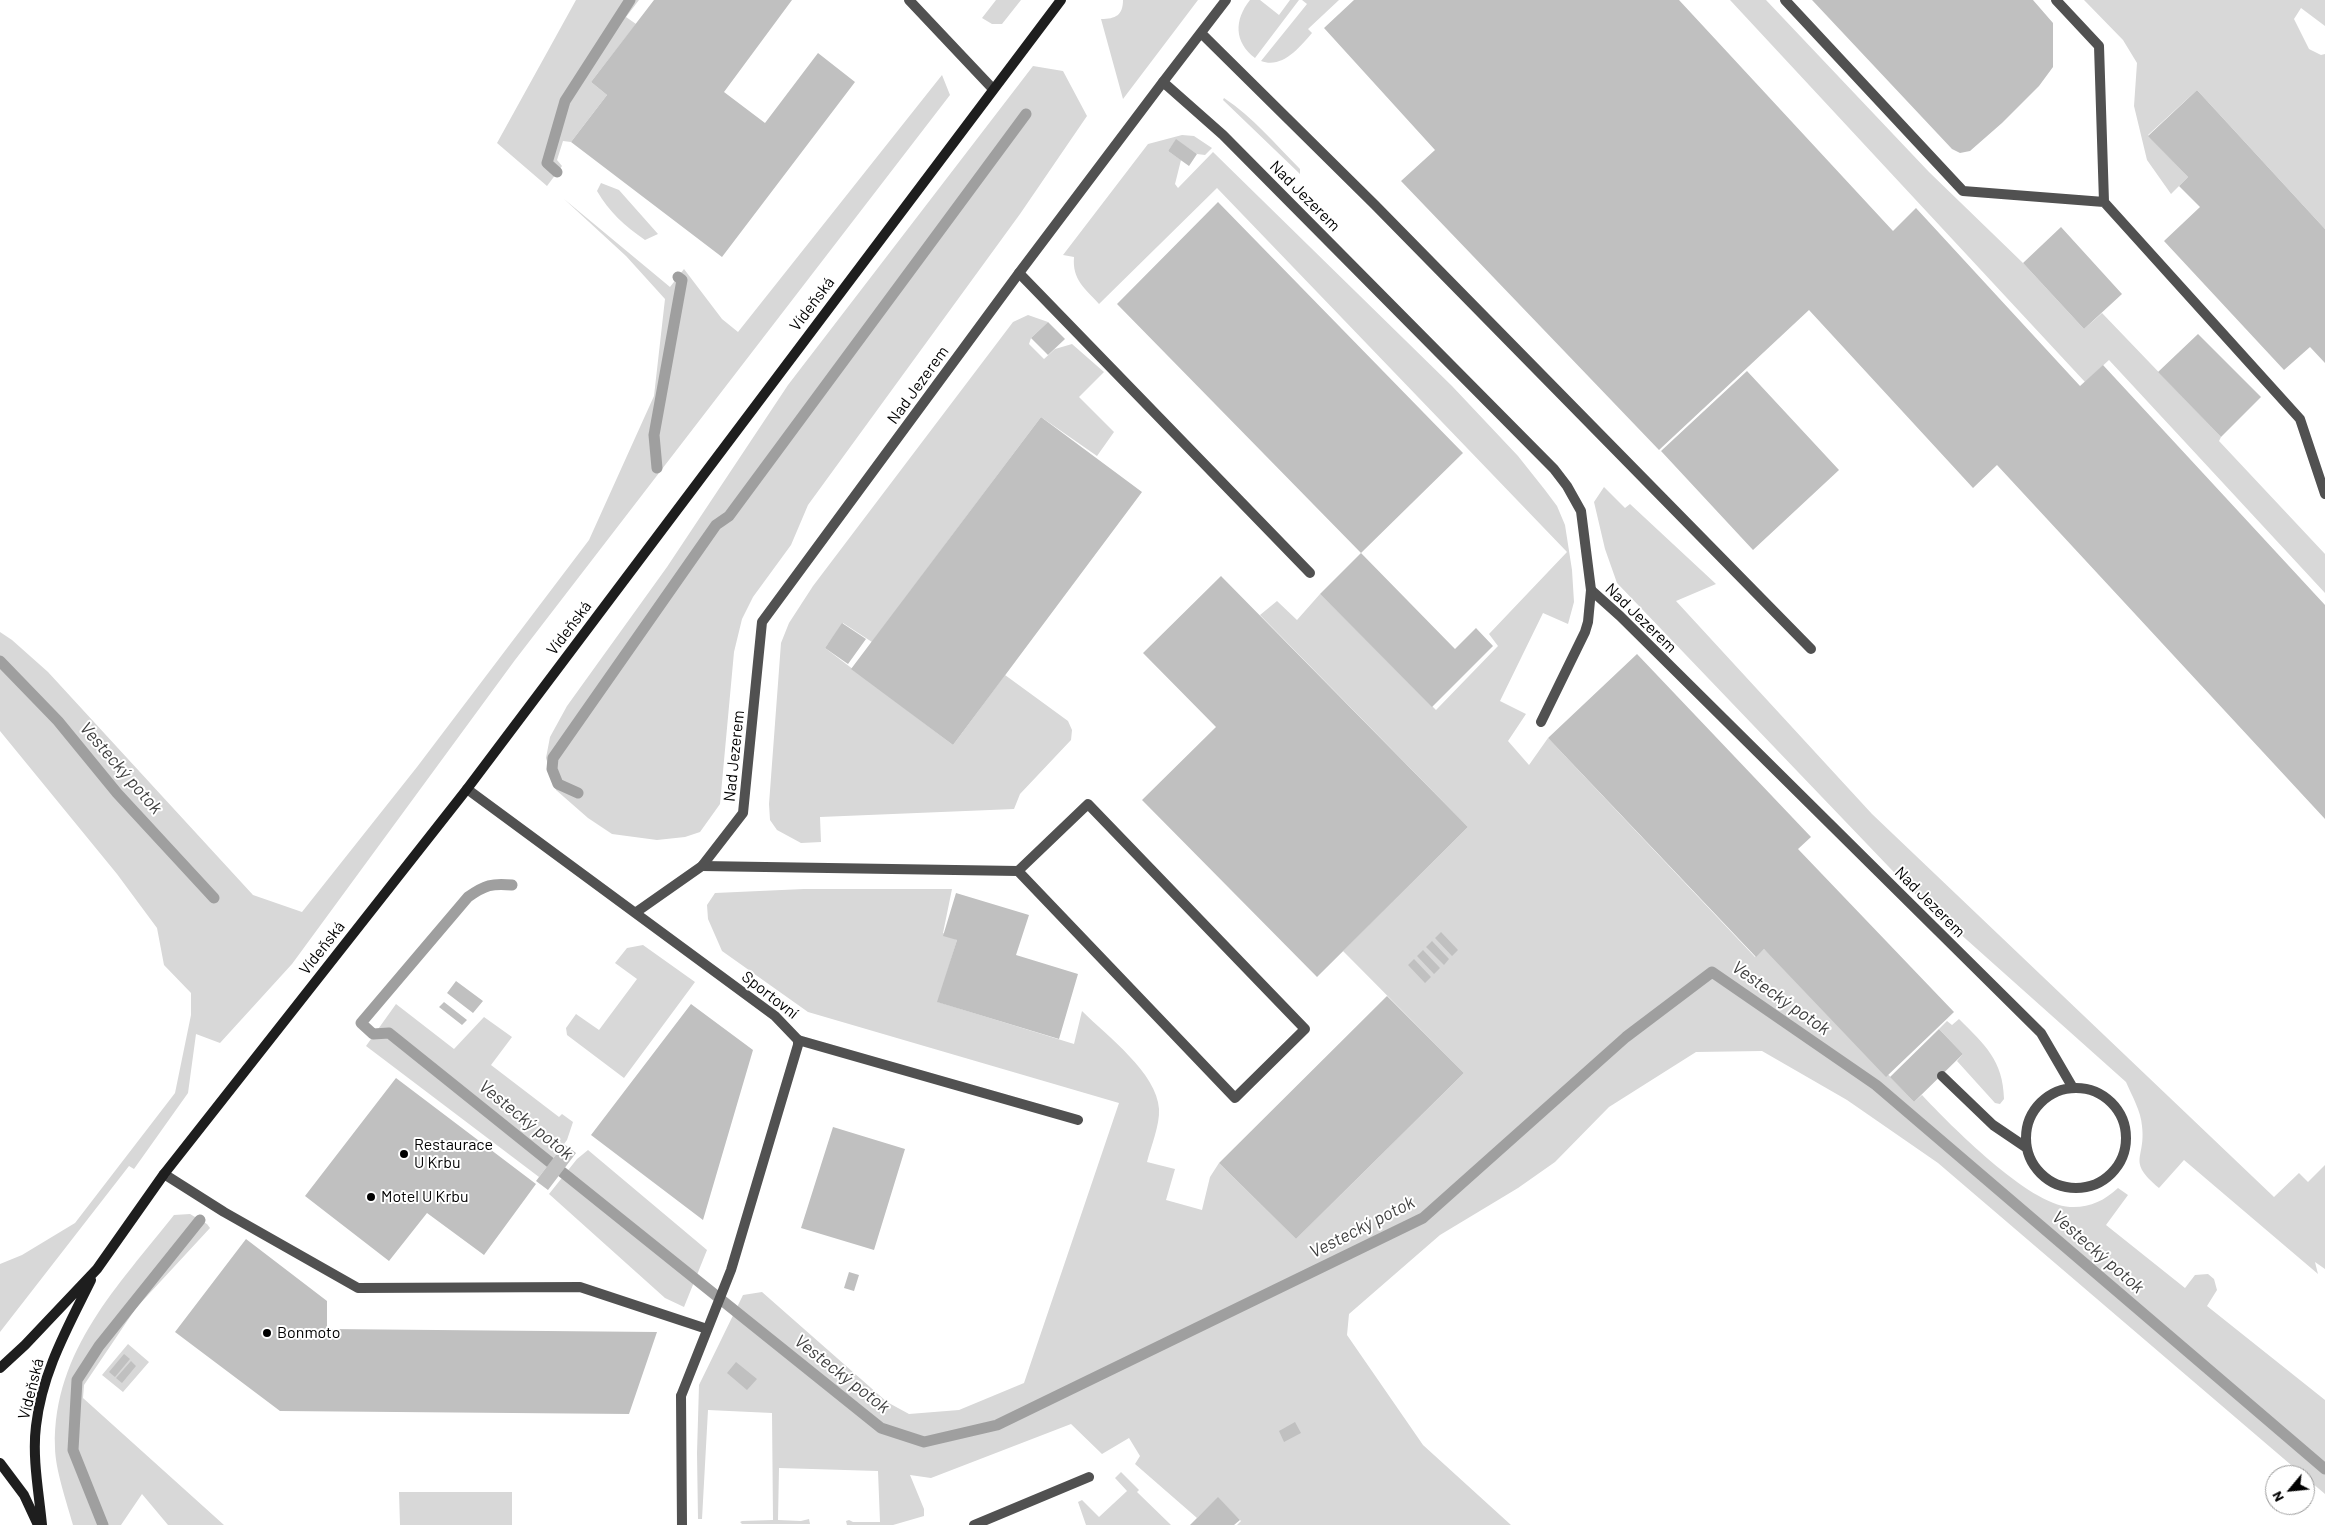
<!DOCTYPE html>
<meta charset="utf-8">
<style>
body{margin:0}
#map{position:relative;width:2325px;height:1525px;overflow:hidden;background:#fff;font-family:Barlow,sans-serif}
canvas{display:block}
.north{position:absolute;left:2265px;top:1465px;width:50px;height:50px;box-sizing:border-box;background:#fff;border:1px solid #999;border-radius:50%;rotate:242deg;font-size:14px;font-weight:700;line-height:20px;text-align:center;color:#000}
.north::after{content:'';display:block;margin:auto;width:18px;height:22px;background:#000;clip-path:polygon(50% 0,100% 100%,50% 72%,0 100%)}
</style>
<div id="map">
<canvas width="2325" height="1525"></canvas>
<div class="north">N</div>
</div>
<script>
const c = document.querySelector('canvas').getContext('2d');
c.lineJoin = 'round';
function fill(path, color) { c.fillStyle = color; c.fill(path, 'evenodd'); }
function trace(path, color, width, dash) { c.strokeStyle = color; c.lineWidth = width; c.lineCap = dash ? 'butt' : 'round'; c.setLineDash(dash || []); c.stroke(path); }
function drawText(font, color, halo, rows, align = 'center') {
  c.font = font + ' Barlow,sans-serif'; c.lineWidth = 4; c.setLineDash([]); c.textBaseline = 'middle'; c.strokeStyle = halo; c.fillStyle = color; for (const [text, x, y, turn = 0] of rows) {
    c.save(); c.translate(x, y); c.rotate((+turn || 0) * Math.PI / 180); c.textAlign = isNaN(turn) ? turn : align; if (halo) c.strokeText(text, 0, 0); c.fillText(text, 0, 0); c.restore();
  }
}
fill(new Path2D(`
 M 576,0 L 639,0 L 626,17 L 636,24 L 591,82 L 607,95 L 571,142 L 563,141 L 557,160 L 562,166 L 547,186 L 497,143 Z
 M 996,0 L 1021,0 L 1002,24 L 992,24 L 982,18 Z
 M 1123,0 L 1198,0 L 1123,99 L 1101,19 C 1116,19 1123,15 1123,0 Z
 M 1250,0 L 1260,0 L 1279,15 L 1290,0 L 1299,0 L 1255,58 C 1234,42 1234,20 1250,0 Z
 M 1302,0 L 1339,0 L 1308,29 L 1312,33 C 1299,48 1282,69 1261,61 L 1307,4 Z
 M 1730,0 L 1766,0 L 1929,172 L 2023,263 L 2084,329 L 2102,313 L 2221,437 L 2219,441 L 2325,554 L 2325,593 L 2109,360 L 2085,382 Z
 M 2084,0 L 2325,0 L 2325,26 L 2301,8 L 2294,19 L 2309,49 L 2321,55 L 2325,54 L 2325,229 L 2197,90 L 2148,135 L 2188,177 L 2171,194 L 2147,160 L 2134,106 L 2137,63 L 2123,40 Z
 M 1033,66 L 1063,71 L 1087,116 L 1020,214 L 808,505 L 791,545 L 753,597 L 742,619 L 734,652 L 720,804 L 700,832 L 685,837 L 657,840 L 612,834 L 588,818 L 556,790 L 546,758 L 550,737 L 567,706 L 667,567 L 788,385 Z
 M 942,75 L 950,95 L 515,660 L 292,964 L 220,1043 L 196,1034 L 188,1093 L 134,1169 L 129,1166 L 0,1332 L 0,1264 L 22,1255 L 75,1223 L 175,1093 L 191,1015 L 191,993 L 164,965 L 157,928 L 117,874 L 0,731 L 0,632 L 12,640 L 48,672 L 253,895 L 302,912 L 417,767 L 589,540 L 654,396 L 665,299 L 626,256 L 564,199 L 670,287 L 684,269 L 722,319 L 738,332 Z
 M 1224,98 C 1253,117 1276,145 1300,169 L 1300,174 L 1223,100 Z
 M 1182,135 L 1194,136 L 1212,148 L 1205,155 L 1197,154 L 1176,140 L 1168,151 L 1181,160 L 1175,184 L 1178,188 L 1213,152 L 1452,386 L 1518,456 L 1545,490 L 1557,506 L 1565,525 L 1572,570 L 1574,602 L 1568,624 L 1543,613 L 1500,701 L 1526,714 L 1508,741 L 1529,765 L 1548,738 L 1755,957 L 1764,949 L 1800,981 L 1914,1102 L 1922,1095 C 1950,1125 2029,1205 2070,1207 C 2089,1208 2104,1201 2118,1188 L 2128,1195 L 2106,1225 L 2185,1288 L 2195,1275 L 2208,1274 L 2214,1279 L 2217,1290 L 2207,1306 L 2325,1400 L 2325,1494 L 1938,1163 L 1847,1100 L 1762,1051 L 1696,1052 L 1609,1107 L 1555,1162 L 1518,1188 L 1440,1235 L 1349,1314 L 1347,1335 L 1423,1445 L 1511,1525 L 1237,1525 L 1241,1521 L 1218,1498 L 1197,1518 L 1135,1464 L 1140,1456 L 1129,1438 L 1102,1454 L 1071,1424 L 931,1478 L 910,1475 L 924,1509 L 924,1516 L 893,1525 L 847,1525 L 846,1521 L 849,1520 L 853,1522 L 880,1522 L 878,1471 L 779,1468 L 778,1520 L 801,1521 L 809,1519 L 810,1524 L 742,1524 L 740,1522 L 742,1521 L 773,1520 L 772,1413 L 708,1410 L 702,1519 L 698,1519 L 697,1453 L 699,1385 L 743,1295 L 762,1292 L 887,1402 L 909,1414 L 959,1410 L 1024,1383 L 1119,1103 L 808,1012 L 722,951 L 708,919 L 707,905 L 715,893 L 804,889 L 952,889 L 943,933 L 957,940 L 938,1002 L 1074,1044 L 1082,1011 C 1107,1036 1157,1073 1159,1109 C 1160,1125 1151,1146 1147,1162 L 1175,1169 L 1166,1200 L 1202,1210 L 1210,1177 L 1219,1163 L 1296,1239 L 1464,1073 L 1343,951 L 1468,827 L 1260,615 L 1277,601 L 1297,620 L 1320,594 L 1436,710 L 1498,646 L 1489,634 L 1567,552 L 1217,188 L 1099,304 C 1085,288 1072,280 1074,257 L 1063,255 L 1148,144 Z
 M 601,183 L 619,190 L 658,234 L 645,240 C 625,226 609,212 597,191 Z
 M 1028,315 L 1048,322 L 1031,338 L 1029,344 L 1044,359 L 1055,349 L 1072,344 L 1104,372 L 1079,397 L 1114,432 L 1097,456 L 1041,417 L 872,642 L 843,623 L 825,648 L 953,745 L 1005,675 L 1068,721 L 1072,730 L 1071,740 L 1020,794 L 1014,809 L 820,817 L 821,842 L 801,843 L 777,830 L 770,820 L 769,804 L 781,643 L 789,623 L 813,586 L 1013,322 Z
 M 1604,487 L 1625,508 L 1630,504 L 1716,584 L 1676,601 L 1872,814 L 2274,1197 L 2299,1173 L 2308,1182 L 2325,1165 L 2325,1269 L 2315,1262 L 2318,1274 L 2184,1160 L 2159,1188 C 2126,1160 2146,1160 2142,1126 C 2141,1111 2132,1096 2126,1082 L 1911,890 L 1617,583 L 1605,549 L 1594,502 Z
 M 643,945 L 695,982 L 624,1078 L 567,1035 L 566,1028 L 576,1014 L 599,1030 L 637,979 L 615,963 L 627,948 Z
 M 396,1004 L 454,1049 L 484,1017 L 512,1037 L 491,1065 L 559,1117 L 562,1114 L 573,1122 L 567,1140 L 539,1177 L 366,1046 Z
 M 1959,1019 C 1985,1045 2003,1060 2004,1099 L 2000,1104 L 1995,1103 L 1957,1061 L 1963,1054 L 1939,1029 L 1947,1021 L 1952,1025 Z
 M 588,1150 L 707,1250 L 684,1307 L 665,1298 L 549,1194 L 577,1159 Z
 M 190,1214 L 207,1224 L 210,1228 L 136,1308 L 84,1385 L 83,1398 L 224,1525 L 168,1525 L 142,1494 L 121,1525 L 73,1525 C 67,1503 55,1469 55,1447 C 53,1350 119,1285 174,1215 Z
 M 128,1344 L 149,1362 L 123,1392 L 102,1375 Z
 M 1121,1472 L 1139,1490 L 1137,1492 L 1171,1525 L 1086,1525 L 1078,1502 L 1082,1500 L 1099,1517 L 1127,1491 L 1115,1478 Z
 M 399,1492 L 512,1492 L 512,1525 L 400,1525 Z`), '#d8d8d8');
trace(new Path2D(`
 M 557,172 L 547,163 L 565,101 L 630,0
 M 657,468 L 654,435 L 682,280 L 678,277
 M 0,661 L 58,721 L 117,793 L 214,898
 M 578,793 L 558,784 L 552,769 L 553,758 L 716,525 L 729,516 L 1026,114
 M 512,885 C 492,883 485,885 468,897 L 361,1023 L 373,1034 L 389,1033 L 881,1428 L 924,1442 L 997,1425 L 1423,1218 L 1626,1037 L 1712,972 L 1876,1085 L 2325,1469
 M 103,1525 L 73,1450 L 77,1380 L 99,1346 L 200,1220`), '#9f9f9f', 11);
fill(new Path2D(`
 M 654,0 L 792,0 L 724,92 L 765,123 L 818,53 L 855,82 L 722,257 L 571,142 L 607,95 L 591,82 Z
 M 1354,0 L 1679,0 L 1893,231 L 1916,208 L 2080,386 L 2103,365 L 2325,605 L 2325,819 L 1997,465 L 1973,488 L 1809,310 L 1659,450 L 1401,181 L 1435,150 L 1324,28 Z
 M 1812,0 L 2033,0 L 2053,23 L 2053,67 L 2039,86 L 2002,123 L 1970,151 L 1960,153 L 1952,149 Z
 M 2197,90 L 2325,229 L 2325,363 L 2310,347 L 2284,370 L 2164,241 L 2200,207 L 2179,186 L 2188,177 L 2148,136 Z
 M 1176,139 L 1197,154 L 1189,166 L 1168,151 Z
 M 1218,202 L 1463,453 L 1361,553 L 1455,649 L 1476,628 L 1493,646 L 1432,707 L 1320,594 L 1361,553 L 1117,304 Z
 M 2061,227 L 2122,294 L 2084,329 L 2023,263 Z
 M 1048,322 L 1065,339 L 1048,355 L 1031,338 Z
 M 2198,334 L 2261,397 L 2221,437 L 2158,372 Z
 M 1747,371 L 1839,470 L 1753,550 L 1661,451 Z
 M 1041,417 L 1142,492 L 953,745 L 851,669 Z
 M 1221,576 L 1468,827 L 1317,977 L 1142,800 L 1216,727 L 1143,653 Z
 M 842,623 L 866,639 L 848,664 L 825,648 Z
 M 1637,654 L 1811,837 L 1798,849 L 1954,1012 L 1886,1077 L 1764,949 L 1756,957 L 1548,738 Z
 M 956,893 L 1029,915 L 1016,955 L 1078,974 L 1059,1039 L 937,1002 L 957,940 L 943,936 Z
 M 1441,932 L 1458,950 L 1452,956 L 1435,938 Z
 M 1432,941 L 1449,959 L 1444,965 L 1426,947 Z
 M 1423,950 L 1440,968 L 1434,974 L 1417,956 Z
 M 1414,959 L 1431,977 L 1425,983 L 1408,965 Z
 M 456,981 L 483,1001 L 473,1013 L 447,993 Z
 M 1387,996 L 1464,1073 L 1296,1239 L 1219,1163 Z
 M 444,1002 L 467,1020 L 462,1025 L 439,1007 Z
 M 691,1004 L 753,1050 L 703,1220 L 591,1135 Z
 M 1939,1029 L 1963,1054 L 1914,1102 L 1890,1077 Z
 M 396,1078 L 536,1184 L 484,1255 L 427,1213 L 389,1261 L 305,1196 Z
 M 833,1127 L 905,1149 L 874,1250 L 801,1228 Z
 M 564,1144 L 576,1153 L 548,1190 L 536,1181 Z
 M 246,1239 L 327,1301 L 327,1329 L 657,1332 L 629,1414 L 280,1411 L 175,1332 Z
 M 849,1272 L 859,1275 L 854,1291 L 844,1288 Z
 M 124,1354 L 130,1359 L 115,1377 L 109,1372 Z
 M 131,1361 L 136,1366 L 122,1383 L 116,1378 Z
 M 736,1362 L 757,1379 L 747,1390 L 727,1373 Z
 M 1295,1422 L 1301,1433 L 1284,1442 L 1279,1431 Z
 M 1218,1497 L 1240,1520 L 1234,1525 L 1190,1525 Z`), '#c0c0c0');
trace(new Path2D(`
 M 909,0 L 993,89
 M 1785,0 L 1963,191 L 2104,202
 M 2056,0 L 2099,46 L 2104,202 L 2300,419 L 2325,494
 M 1201,33 L 1375,205 L 1811,649
 M 1163,82 L 1226,0
 M 1019,273 L 1310,573
 M 1591,590 L 1620,616 L 2041,1033 L 2073,1088
 M 1541,722 L 1585,632 L 1588,622 L 1591,590
 M 702,866 L 1018,871 L 1235,1098 L 1305,1029 L 1088,804 L 1018,871
 M 798,1040 L 1078,1120
 M 1942,1076 L 1993,1125 L 2027,1148
 M2026 1138a50 50 0 1 1 100 0a50 50 0 1 1-100 0Z
 M 164,1174 L 224,1212 L 358,1288 L 580,1287 L 707,1329
 M 681,1396 L 682,1525
 M 974,1525 L 1089,1477`), '#515151', 10);
trace(new Path2D(`
 M 467,789 L 775,1016 L 798,1040 L 798,1045 L 731,1270 L 681,1396
 M 635,913 L 702,866 L 743,813 L 762,622 L 1019,273 L 1163,82 L 1223,135 L 1554,469 L 1567,486 L 1581,511 L 1591,590`), '#515151', 10);
trace(new Path2D(`
 M 0,1368 L 25,1345 L 97,1269 L 164,1174 L 467,789 L 1061,0
 M 0,1463 L 24,1495 L 38,1525
 M 42,1525 C 39,1493 32,1458 36,1426 C 42,1372 68,1327 91,1280`), '#1e1e1e', 10);
for (const [x, y, r, color] of [
 [404,1154,5,"#000"],
 [371,1197,5,"#000"],
 [267,1333,5,"#000"]
]) { const dot = new Path2D(); dot.arc(x, y, r, 0, 2 * Math.PI); c.fillStyle = color; c.fill(dot); trace(dot, '#fff', 2); }
drawText('16px', '#000', '#fff', [
 ["Nad Jezerem",1305,196,45],
 ["Vídeňská",812,304,-53],
 ["Nad Jezerem",918,385,-54],
 ["Nad Jezerem",1641,618,44],
 ["Vídeňská",569,628,-53],
 ["Nad Jezerem",734,756,-84],
 ["Nad Jezerem",1930,902,45],
 ["Vídeňská",322,948,-52],
 ["Sportovní",770,995,38],
 ["Vídeňská",31,1389,-76]
]);
drawText('16px', '#000', '#fff', [
 ["Restaurace",414,1145],
 ["U Krbu",414,1163],
 ["Motel U Krbu",381,1197],
 ["Bonmoto",277,1333]
], 'left');
drawText('italic 18px', '#404040', '#fff', [
 ["Vestecký potok",121,768,49],
 ["Vestecký potok",1781,998,35],
 ["Vestecký potok",526,1120,39],
 ["Vestecký potok",1362,1227,-27],
 ["Vestecký potok",2098,1252,41],
 ["Vestecký potok",842,1374,38]
]);
</script>
